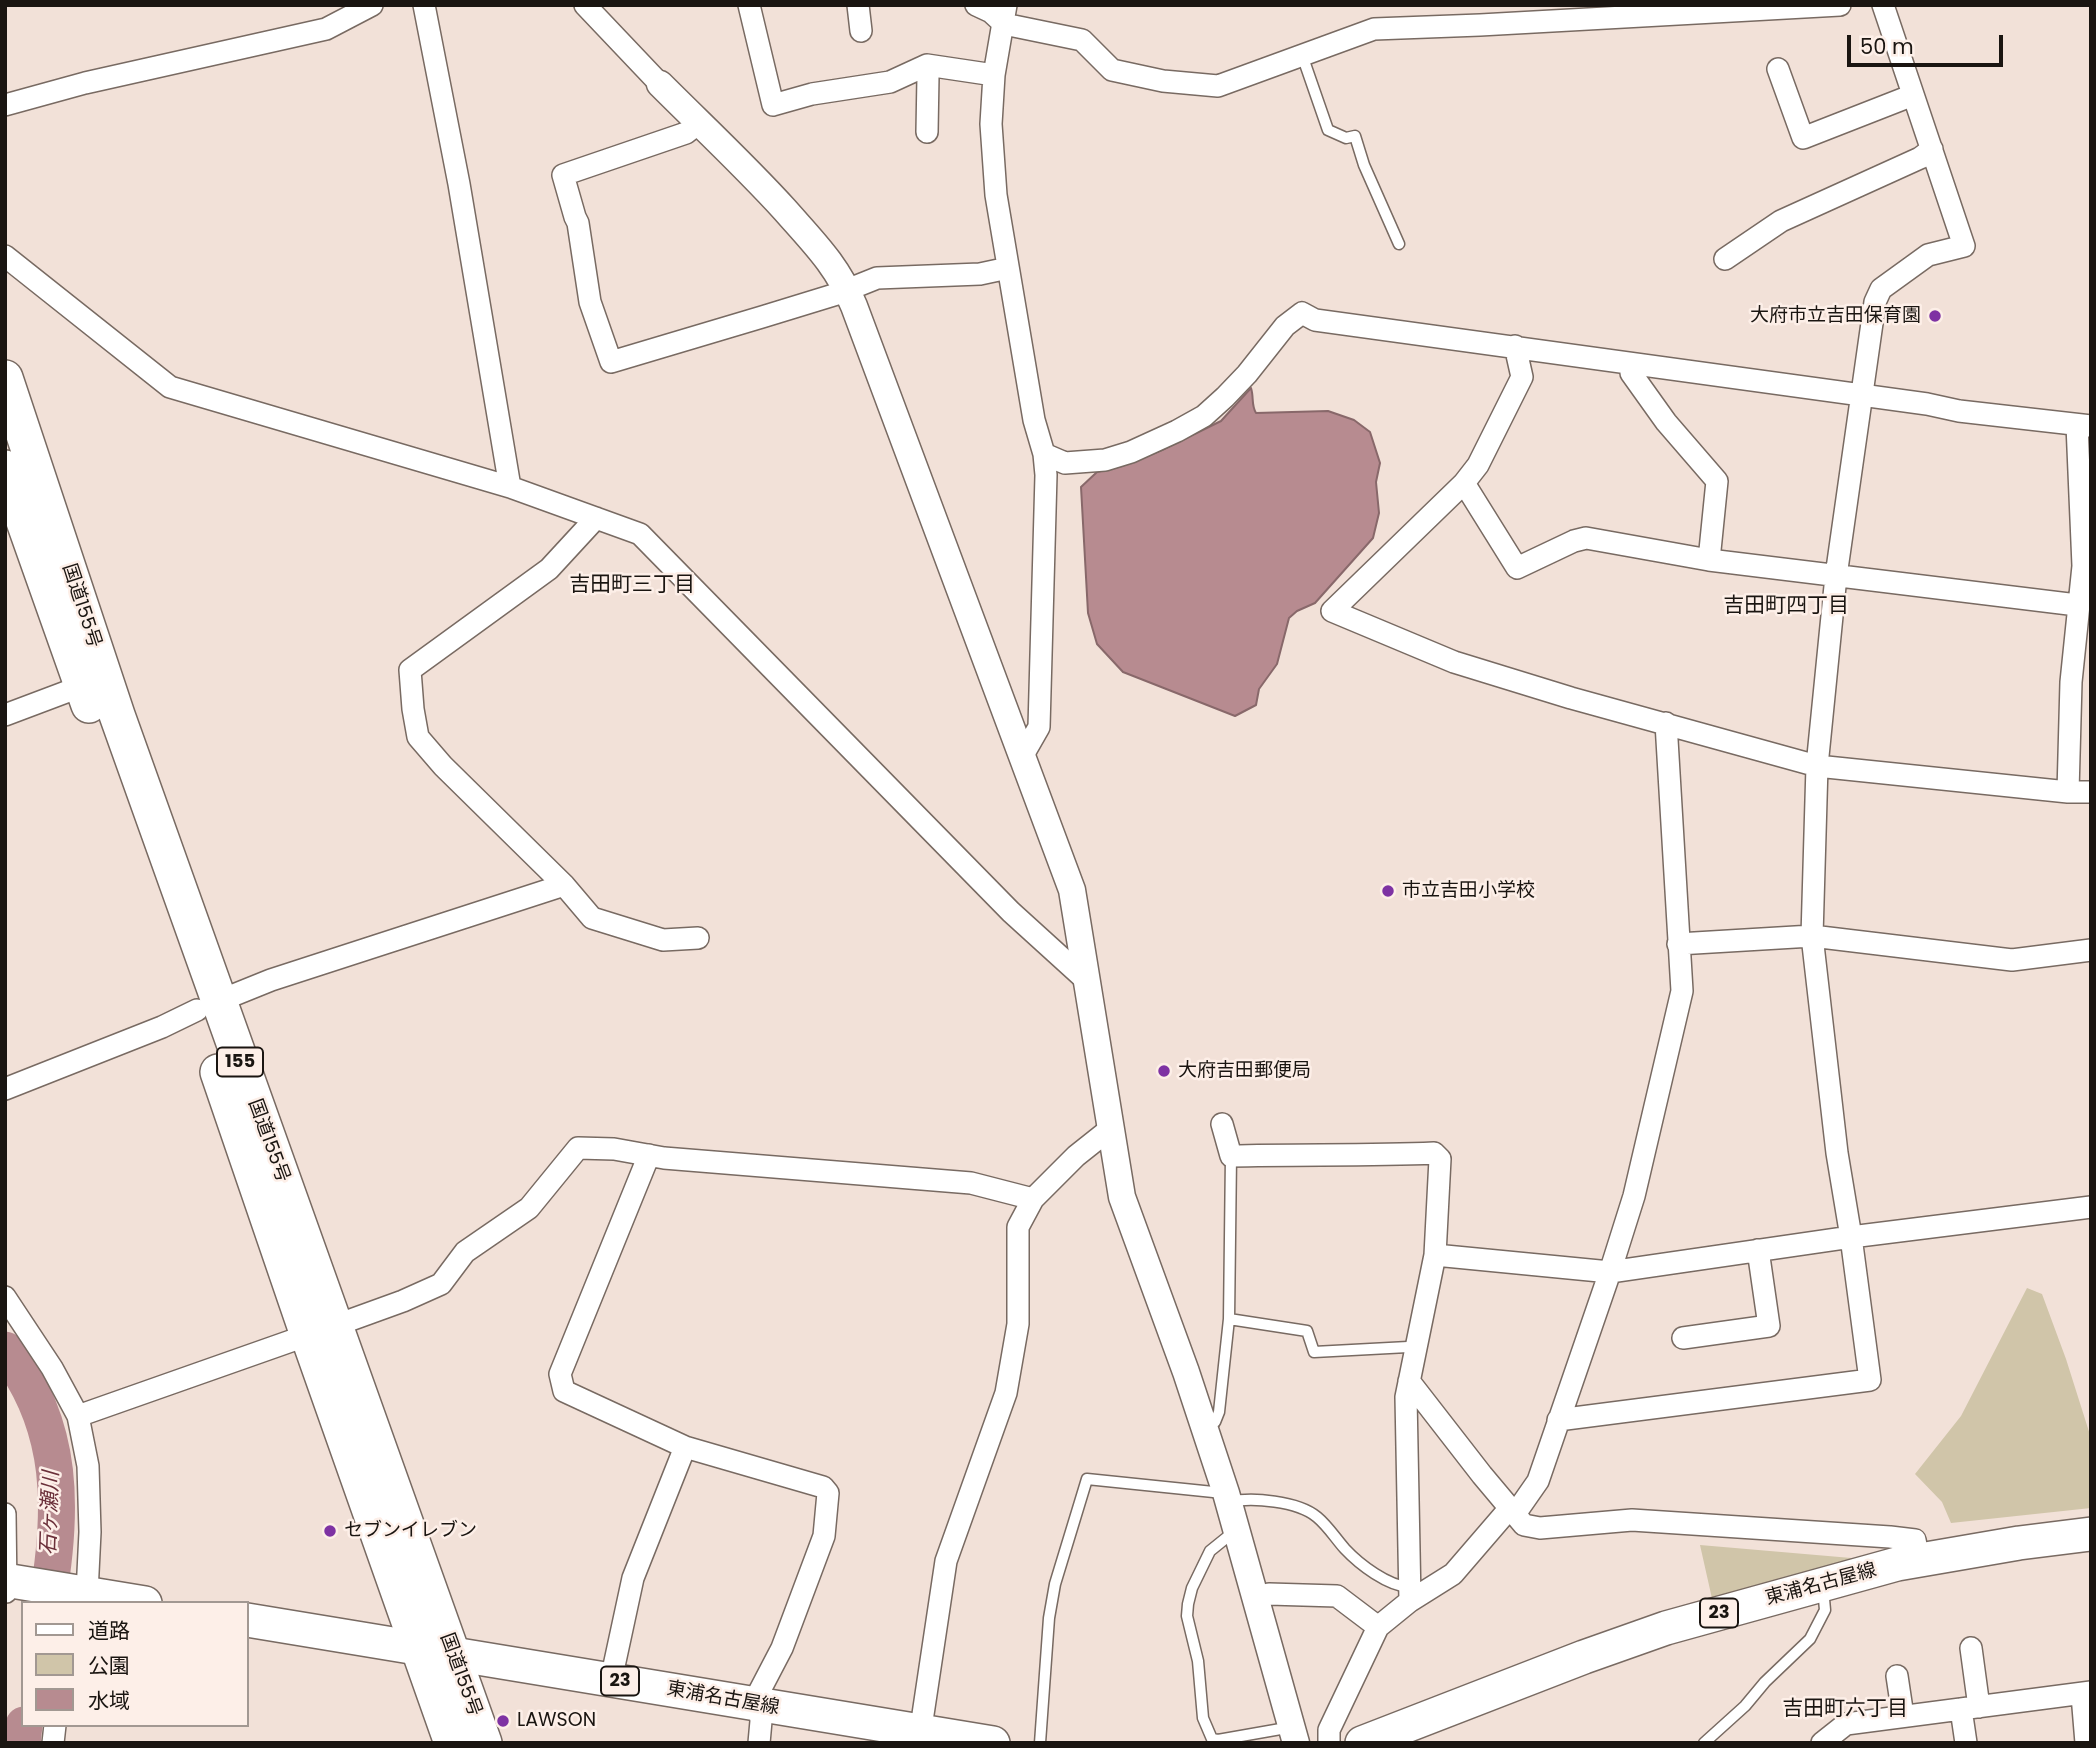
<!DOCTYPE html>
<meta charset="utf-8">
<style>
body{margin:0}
#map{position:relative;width:2096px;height:1748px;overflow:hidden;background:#f2e1d8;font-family:Poppins,"Noto Sans JP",sans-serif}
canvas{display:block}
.frame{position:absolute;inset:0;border:7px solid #1a1511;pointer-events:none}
.legend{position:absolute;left:21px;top:1601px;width:228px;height:126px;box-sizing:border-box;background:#fdefe8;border:2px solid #a29892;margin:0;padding:9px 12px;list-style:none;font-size:21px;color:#1a1511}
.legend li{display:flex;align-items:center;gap:14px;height:35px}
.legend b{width:35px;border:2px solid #a29892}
.scale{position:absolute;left:1847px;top:35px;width:156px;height:32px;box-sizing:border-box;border:4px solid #1a1511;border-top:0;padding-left:9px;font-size:21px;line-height:24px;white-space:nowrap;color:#1a1511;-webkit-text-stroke:5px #fdefe8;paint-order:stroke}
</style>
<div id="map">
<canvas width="2096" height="1748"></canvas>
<div class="frame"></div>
<ul class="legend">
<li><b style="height:9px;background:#fff"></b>道路</li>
<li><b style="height:19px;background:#d0c5a9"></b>公園</li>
<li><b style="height:19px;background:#b78b90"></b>水域</li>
</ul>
<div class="scale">50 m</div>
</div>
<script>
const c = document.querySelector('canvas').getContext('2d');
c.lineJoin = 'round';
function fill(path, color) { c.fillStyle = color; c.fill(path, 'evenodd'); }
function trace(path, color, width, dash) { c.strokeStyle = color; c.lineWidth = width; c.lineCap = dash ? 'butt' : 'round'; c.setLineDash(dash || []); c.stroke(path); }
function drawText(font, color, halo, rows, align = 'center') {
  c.font = font + ' Poppins,"Noto Sans JP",sans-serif'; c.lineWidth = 5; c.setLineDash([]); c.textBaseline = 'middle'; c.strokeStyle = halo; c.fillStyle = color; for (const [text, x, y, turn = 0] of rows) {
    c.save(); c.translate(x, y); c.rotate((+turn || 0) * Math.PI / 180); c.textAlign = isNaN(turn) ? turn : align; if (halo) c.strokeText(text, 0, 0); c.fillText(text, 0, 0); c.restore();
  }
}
fill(new Path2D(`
 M 2027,1288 L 2042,1294 L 2066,1359 L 2091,1438 L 2091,1508 L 1951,1523 L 1942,1502 L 1915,1474 L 1961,1416 Z
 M 1700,1545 L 1886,1561 L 1713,1603 Z`), '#d0c5a9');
const water = new Path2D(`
 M 1251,388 C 1254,397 1251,405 1256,413 L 1328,411 L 1354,420 L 1370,432 L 1380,463 L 1376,482 L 1379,513 L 1373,538 L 1315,603 L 1297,611 L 1289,618 L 1277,664 L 1259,689 L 1256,705 L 1235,716 L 1123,672 L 1097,644 L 1088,613 L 1081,487 L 1097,472 L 1122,466 L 1162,450 L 1221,421 Z`);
fill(water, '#b78b90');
trace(water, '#88686a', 2);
trace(new Path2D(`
 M 5,1350 C 65,1426 63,1512 47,1603
 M 22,1743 L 24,1725`), '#b78b90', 37);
const service = new Path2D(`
 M 1302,55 L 1328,130 L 1346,138 L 1355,136 L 1364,165 L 1399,244
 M 1229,1319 L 1307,1331 L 1314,1352 L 1408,1347 L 1416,1349
 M 1206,1426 L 1215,1422 L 1219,1412 L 1229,1319 L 1231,1156
 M 1229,1502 C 1252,1497 1298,1501 1317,1517 C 1328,1526 1336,1539 1345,1549 C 1360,1565 1388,1586 1409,1587
 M 1218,1740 L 1212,1739 L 1203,1718 L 1198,1661 L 1187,1616 L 1188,1604 L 1192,1588 L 1210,1551 L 1236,1530
 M 1040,1743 L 1049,1618 L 1055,1584 L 1087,1479 L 1223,1493
 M 1218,1743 L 1218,1740 L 1292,1727
 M 1704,1743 L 1745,1706 L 1765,1682 L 1810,1639 L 1825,1610 L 1823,1588`);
const minor = new Path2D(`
 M 424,5 L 459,184 L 510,487
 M 585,5 L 660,84
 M 749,5 L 773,105 L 812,94 L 890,82 L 927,65 L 994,75
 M 858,5 L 861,31
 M 976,5 L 991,12 L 1004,24 L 1082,40 L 1112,70 L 1163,81 L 1218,86 L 1374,29 L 1480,25 L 1840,5
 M 1006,5 L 994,75 L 991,124 L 996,195 L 1034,420 L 1044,454 L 1065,463 L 1105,460 L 1131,452 L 1177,431 L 1204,416 L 1225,397 L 1247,374 L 1285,326 L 1302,313 L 1315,320 L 1927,404 L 1959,411 L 2091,426
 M 924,67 L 928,76 L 927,132
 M 1778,69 L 1803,138 L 1913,95
 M 5,105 L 85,83 L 326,29 L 372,5
 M 699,123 L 686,133 L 563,175 L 575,217 L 578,223 L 590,302 L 611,362 L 762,317 L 837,294 L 877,278 L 980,274 L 1008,268
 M 5,256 L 170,387 L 510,487 L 640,534 L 1011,912 L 1087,981
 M 1725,259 L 1781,221 L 1920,158 L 1932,149
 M 1515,346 L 1522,377 L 1478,465 L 1464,483 L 1332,611 L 1454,662 L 1571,698 L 1817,766 L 2068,792 L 2091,792
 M 1631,365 L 1631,373 L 1666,422 L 1717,481 L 1709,560
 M 1464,483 L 1517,568 L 1574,541 L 1586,538 L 1709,560 L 2077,605
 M 596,518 L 549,569 L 410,670 L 413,709 L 418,737 L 443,766 L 564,885 L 592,918 L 663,940 L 698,938
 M 5,715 L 82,686
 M 1023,755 L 1039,727 L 1046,475 L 1044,454
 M 2068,792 L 2071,682 L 2083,566 L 2077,425
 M 1678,944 L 1812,936 L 2012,960 L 2091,950
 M 219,1001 L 271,980 L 564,885
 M 5,1089 L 162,1027 L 197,1010
 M 1222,1124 L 1231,1156 C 1299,1154 1366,1156 1434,1153 L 1440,1159 L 1435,1255 L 1406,1397 L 1410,1601 L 1378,1627 L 1329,1730 L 1329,1743
 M 649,1155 L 560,1374 L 564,1391 L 685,1447 L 823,1487 L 828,1493 L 824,1536 L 782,1648 L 758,1694 L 761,1721 L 759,1743
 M 1435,1255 L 1610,1272 L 1851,1237 L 2091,1207
 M 5,1297 L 52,1368 L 78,1416 L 88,1466 L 90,1532 L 87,1593
 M 334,1326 L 403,1301 L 441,1284 L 465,1252 L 529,1208 L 578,1148 L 614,1149 L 664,1158 L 971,1183 L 1033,1199
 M 1683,1338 L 1769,1326 L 1758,1250
 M 1409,1381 L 1482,1475 L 1524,1525 L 1540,1528 L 1632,1520 L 1890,1537 L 1915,1540 L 1919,1560
 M 78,1416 L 308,1335
 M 1558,1420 L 1870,1380 L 1851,1237 L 1837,1153 L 1812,936 L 1817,766 L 1836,576 L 1875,302 L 1881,289 L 1928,255 L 1964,246 L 1883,5
 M 5,1514 L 6,1592
 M 1515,1514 L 1538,1481 L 1610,1272 L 1634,1196 L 1682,991 L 1666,723
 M 1255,1597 L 1269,1594 L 1337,1596 L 1378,1627
 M 1410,1601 L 1453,1574 L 1509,1509
 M 1971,1648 L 1979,1707
 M 1897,1676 L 1903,1716
 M 611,1680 L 633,1578 L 685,1447
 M 2082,1695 L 2086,1743
 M 1961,1709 L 1966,1743
 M 919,1741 L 946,1561 L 1006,1393 L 1018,1324 L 1018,1227 L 1033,1199 L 1076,1156 L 1110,1129
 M 53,1743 L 55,1725
 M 1822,1743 L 1846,1724 L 2091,1692`);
const tertiary = new Path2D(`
 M 660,84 C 702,126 745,166 785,210 C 814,243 837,265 854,306 L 1072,890 L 1122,1197 L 1186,1372 L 1226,1493 L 1296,1743`);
const primary = new Path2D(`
 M 5,1580 L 145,1603
 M 247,1620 L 993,1743
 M 1362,1743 L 1584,1657 L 1666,1628 L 1897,1564 L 2019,1543 L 2091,1534`);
const trunk = new Path2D(`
 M 5,378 L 117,715 L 484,1743
 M 5,468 L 89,705
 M 218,1072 L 308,1335 L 452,1743`);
trace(service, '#786a62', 13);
trace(minor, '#786a62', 24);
trace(tertiary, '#786a62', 29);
trace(primary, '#786a62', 36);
trace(trunk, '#786a62', 38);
trace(service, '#fff', 10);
trace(minor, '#fff', 21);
trace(tertiary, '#fff', 26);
trace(primary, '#fff', 33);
trace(trunk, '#fff', 35);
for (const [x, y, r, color] of [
 [1935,316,7,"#7e32a3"],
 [1388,891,7,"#7e32a3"],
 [1164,1071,7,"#7e32a3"],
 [330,1531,7,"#7e32a3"],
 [503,1721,7,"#7e32a3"]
]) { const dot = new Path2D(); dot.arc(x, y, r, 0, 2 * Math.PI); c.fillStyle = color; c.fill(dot); trace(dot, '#fdefe8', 2.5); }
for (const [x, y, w] of [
 [240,1062,46],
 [1719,1613,38],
 [620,1681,38]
]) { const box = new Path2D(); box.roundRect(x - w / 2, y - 14.5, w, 29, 5); c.fillStyle = '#fdefe8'; c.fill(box); trace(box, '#1a1511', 2); }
drawText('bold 18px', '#1a1511', null, [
 ["155",240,1062],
 ["23",1719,1613],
 ["23",620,1681]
]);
drawText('19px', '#1a1511', '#fdefe8', [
 ["大府市立吉田保育園",1921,316,"right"],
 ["市立吉田小学校",1402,891],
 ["大府吉田郵便局",1178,1071],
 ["セブンイレブン",344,1531],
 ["LAWSON",517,1721]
], 'left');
drawText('19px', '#1a1511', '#fdefe8', [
 ["国道155号",81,606,72],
 ["国道155号",268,1141,70],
 ["東浦名古屋線",1821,1585,-15],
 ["国道155号",460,1675,70],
 ["東浦名古屋線",723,1699,10]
]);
drawText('21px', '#1a1511', '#fdefe8', [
 ["吉田町三丁目",632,586],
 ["吉田町四丁目",1786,607],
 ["吉田町六丁目",1845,1710]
]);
drawText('italic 21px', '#6b303a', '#fdefe8', [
 ["石ヶ瀬川",51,1513,-88]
]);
</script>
